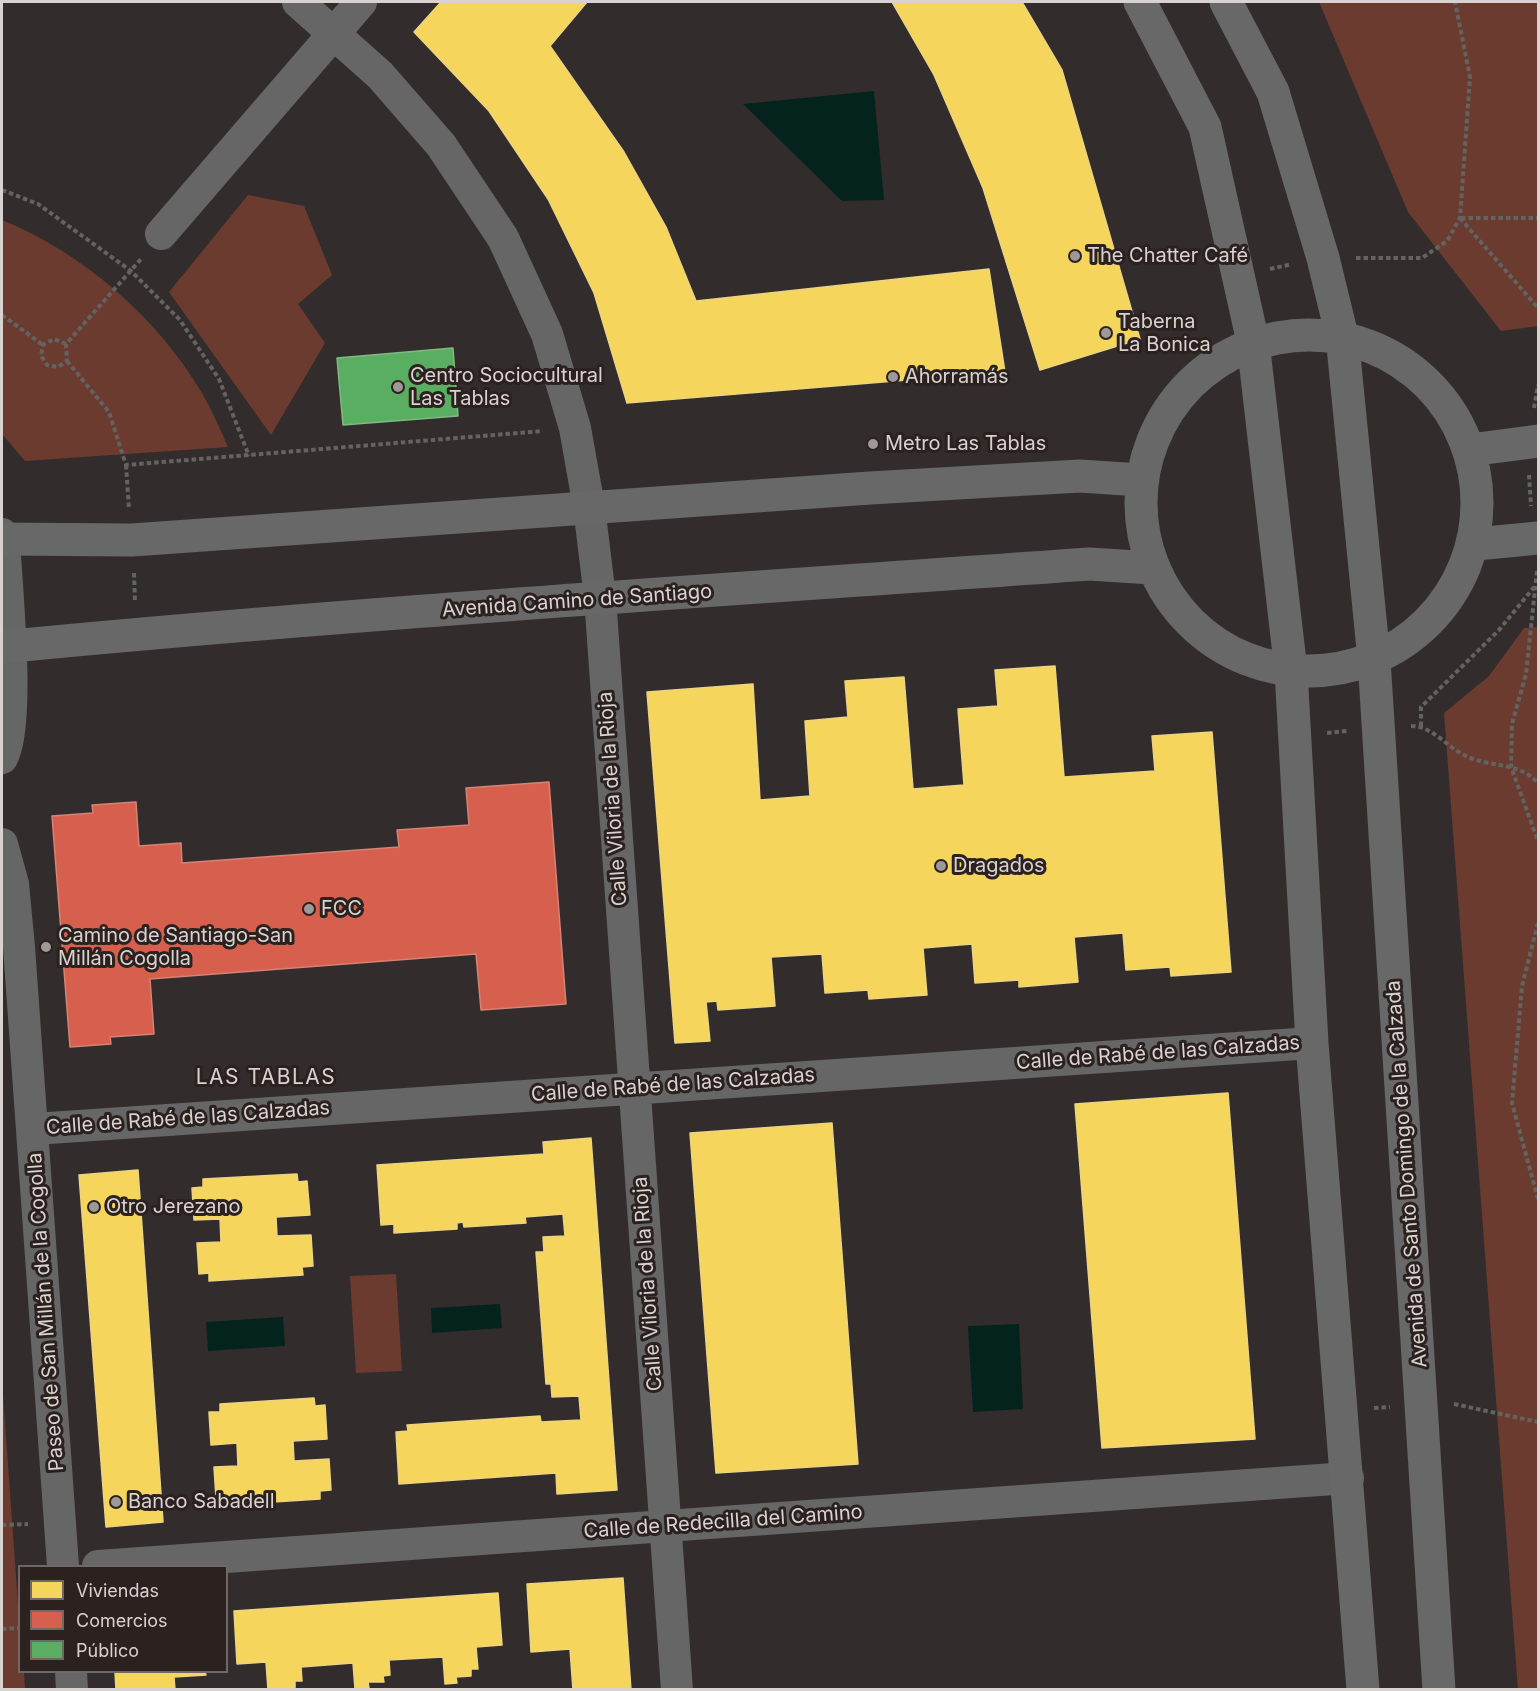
<!DOCTYPE html>
<meta charset="utf-8">
<style>
body{margin:0}
#map{position:relative;width:1540px;height:1691px;overflow:hidden;background:#322d2c;font-family:Inter,sans-serif}
canvas{display:block}
.frame{position:absolute;inset:0;border:3px solid #d8d2d1;pointer-events:none}
.legend{position:absolute;left:18px;top:1565px;width:210px;height:108px;box-sizing:border-box;background:#2b2220;border:2px solid #706867;margin:0;padding:8px 10px;list-style:none;font-size:18px;color:#d8d2d1}
.legend li{display:flex;align-items:center;gap:12px;height:30px}
.legend b{width:30px;border:2px solid #706867}
</style>
<div id="map">
<canvas width="1540" height="1691"></canvas>
<div class="frame"></div>
<ul class="legend">
<li><b style="height:16px;background:#f6d55c"></b>Viviendas</li>
<li><b style="height:16px;background:#d6604d"></b>Comercios</li>
<li><b style="height:16px;background:#5aae61"></b>Público</li>
</ul>
</div>
<script>
const c = document.querySelector('canvas').getContext('2d');
c.lineJoin = 'round';
function fill(path, color) { c.fillStyle = color; c.fill(path, 'evenodd'); }
function trace(path, color, width, dash) { c.strokeStyle = color; c.lineWidth = width; c.lineCap = dash ? 'butt' : 'round'; c.setLineDash(dash || []); c.stroke(path); }
function drawText(font, color, halo, rows, align = 'center') {
  c.font = font + ' Inter,sans-serif'; c.lineWidth = 6; c.setLineDash([]); c.textBaseline = 'middle'; c.strokeStyle = halo; c.fillStyle = color; for (const [text, x, y, turn = 0] of rows) {
    c.save(); c.translate(x, y); c.rotate((+turn || 0) * Math.PI / 180); c.textAlign = isNaN(turn) ? turn : align; if (halo) c.strokeText(text, 0, 0); c.fillText(text, 0, 0); c.restore();
  }
}
fill(new Path2D(`
 M 1319,2 L 1538,2 L 1538,326 L 1501,331 L 1408,212 Z
 M 248,195 L 304,206 L 332,275 L 298,304 L 325,343 L 271,435 L 169,292 Z
 M 2,220 C 83,253 157,317 202,393 C 212,410 220,429 228,447 L 25,461 L 2,434 Z
 M 1538,627 L 1538,1689 L 1518,1690 L 1444,713 L 1489,676 L 1524,628 Z
 M 396,1274 L 402,1371 L 356,1373 L 350,1276 Z
 M 2,1381 L 19,1618 L 20,1672 L 24,1672 L 25,1689 L 2,1689 Z`), '#6b3b2f');
fill(new Path2D(`
 M 874,91 L 884,200 L 842,201 L 743,104 Z
 M 500,1304 L 502,1328 L 432,1333 L 431,1308 Z
 M 283,1317 L 285,1346 L 208,1351 L 206,1322 Z
 M 1019,1324 L 1023,1409 L 973,1412 L 968,1326 Z`), '#05231d');
const homes = new Path2D(`
 M 441,2 L 587,2 L 550,46 L 624,152 L 666,227 L 696,301 L 989,269 L 1005,372 L 627,403 L 594,293 L 548,199 L 489,111 L 414,32 Z
 M 892,2 L 1022,2 L 1062,70 L 1140,339 L 1040,370 L 983,188 L 934,75 Z
 M 1055,666 L 1064,777 L 1155,771 L 1152,736 L 1212,732 L 1231,972 L 1171,976 L 1170,967 L 1126,970 L 1123,933 L 1074,937 L 1078,982 L 1019,987 L 1019,980 L 975,983 L 972,944 L 923,948 L 927,995 L 869,999 L 868,990 L 825,993 L 822,954 L 771,957 L 775,1006 L 718,1010 L 717,1001 L 706,1002 L 710,1041 L 675,1043 L 647,692 L 753,684 L 760,800 L 810,796 L 805,721 L 848,717 L 845,681 L 904,677 L 913,789 L 964,785 L 958,709 L 998,706 L 995,670 Z
 M 1228,1093 L 1255,1439 L 1102,1448 L 1075,1104 Z
 M 832,1123 L 858,1464 L 716,1473 L 690,1133 Z
 M 591,1138 L 617,1490 L 557,1494 L 556,1473 L 399,1484 L 396,1432 L 408,1431 L 407,1425 L 540,1416 L 541,1422 L 581,1420 L 579,1396 L 552,1397 L 551,1384 L 546,1384 L 536,1252 L 544,1252 L 543,1237 L 565,1236 L 563,1214 L 525,1217 L 526,1223 L 464,1227 L 463,1222 L 457,1223 L 457,1229 L 394,1233 L 394,1224 L 381,1225 L 377,1165 L 544,1154 L 543,1142 Z
 M 138,1170 L 163,1522 L 106,1527 L 79,1175 Z
 M 297,1174 L 298,1182 L 307,1181 L 310,1215 L 276,1217 L 277,1236 L 311,1235 L 313,1266 L 302,1267 L 303,1275 L 209,1281 L 209,1273 L 199,1274 L 197,1243 L 221,1242 L 220,1219 L 194,1220 L 192,1188 L 203,1187 L 203,1179 Z
 M 314,1398 L 315,1406 L 325,1405 L 327,1439 L 293,1441 L 294,1461 L 329,1459 L 331,1490 L 320,1491 L 320,1499 L 227,1505 L 226,1497 L 216,1498 L 214,1467 L 238,1466 L 237,1443 L 211,1445 L 209,1412 L 220,1412 L 220,1404 Z
 M 623,1578 L 631,1690 L 573,1690 L 570,1649 L 531,1652 L 527,1584 Z
 M 498,1593 L 502,1645 L 476,1647 L 478,1669 L 471,1669 L 471,1676 L 456,1677 L 457,1683 L 445,1684 L 443,1657 L 389,1660 L 390,1675 L 383,1676 L 384,1682 L 368,1682 L 369,1688 L 355,1689 L 353,1663 L 301,1667 L 302,1681 L 295,1681 L 295,1688 L 281,1690 L 268,1690 L 266,1662 L 237,1664 L 234,1611 Z
 M 115,1672 L 205,1672 L 206,1675 L 174,1677 L 175,1690 L 116,1690 Z`);
fill(homes, '#f6d55c');
trace(homes, '#edd47f', 1.5);
const shops = new Path2D(`
 M 549,782 L 566,1004 L 481,1010 L 476,954 L 150,979 L 154,1034 L 110,1037 L 111,1044 L 70,1047 L 52,816 L 93,813 L 92,805 L 136,802 L 139,846 L 181,843 L 182,863 L 399,847 L 397,830 L 469,825 L 466,788 Z`);
fill(shops, '#d6604d');
trace(shops, '#d78275', 1.5);
const public = new Path2D(`
 M 453,348 L 458,416 L 343,425 L 337,358 Z`);
fill(public, '#5aae61');
trace(public, '#80b983', 1.5);
trace(new Path2D(`
 M 2,190 L 38,204 L 131,271 L 180,320 L 219,379 L 249,456
 M 1460,218 L 1538,308
 M 1461,218 L 1538,218
 M 1356,258 L 1422,258 L 1447,241 L 1460,218 L 1470,77 L 1455,2
 M 1270,269 L 1292,264
 M 2,315 L 43,345
 M 66,344 L 54,339 L 43,345 L 41,356 L 47,365 L 58,367 L 67,361 L 66,344 L 141,259
 M 67,361 L 109,412 L 126,465 L 543,431
 M 1534,408 L 1538,385
 M 126,465 L 129,509
 M 1529,475 L 1531,506
 M 1537,571 L 1526,674 L 1512,724 L 1511,767 L 1538,841
 M 134,573 L 135,602
 M 1411,726 C 1432,726 1446,746 1464,755 C 1488,768 1519,761 1538,783
 M 1421,726 L 1421,707 L 1499,630 L 1535,586
 M 1327,733 L 1347,731
 M 1538,923 L 1522,986 L 1512,1103 L 1538,1199
 M 1454,1404 L 1538,1422
 M 1374,1408 L 1390,1407
 M 2,1525 L 28,1524
 M 2,1629 L 20,1628`), '#636362', 4, [4.5, 3]);
trace(new Path2D(`
 M 298,2 L 380,75 L 441,145 L 503,238 L 547,334 L 575,428 L 589,507 L 600,597 L 677,1690
 M 161,234 L 361,2
 M 2,534 L 4,539 C 6,583 21,725 2,758
 M 2,844 L 13,884 L 19,947 L 63,1566
 M 34,1129 L 1312,1043
 M 98,1566 L 1348,1478
 M 71,1672 L 72,1690`), '#666', 32);
trace(new Path2D(`
 M 1140,2 L 1205,127 L 1253,342 L 1291,671 L 1312,1043 L 1363,1690
 M 1226,2 L 1273,92 L 1323,258 L 1342,336 L 1374,659 L 1439,1690
 M1141 503a168 168 0 1 1 336 0a168 168 0 1 1-336 0Z
 M 1470,450 L 1538,441
 M 2,539 L 132,540 L 870,488 L 1080,476 L 1140,480
 M 1476,544 L 1538,538
 M 2,647 C 363,612 726,590 1089,564 L 1152,568`), '#686868', 33);
for (const [x, y, r, color] of [
 [1075,256,6,"#9e9897"],
 [1106,333,6,"#9e9897"],
 [893,377,6,"#9e9897"],
 [398,387,6,"#9e9897"],
 [873,444,6,"#9e9897"],
 [941,866,6,"#9e9897"],
 [309,909,6,"#9e9897"],
 [46,947,6,"#9e9897"],
 [94,1207,6,"#9e9897"],
 [116,1502,6,"#9e9897"]
]) { const dot = new Path2D(); dot.arc(x, y, r, 0, 2 * Math.PI); c.fillStyle = color; c.fill(dot); trace(dot, '#2b2220', 2); }
drawText('20px', '#d8d2d1', '#2b2220', [
 ["The Chatter Café",1087,256],
 ["Taberna",1118,322],
 ["La Bonica",1118,345],
 ["Centro Sociocultural",410,376],
 ["Las Tablas",410,399],
 ["Ahorramás",905,377],
 ["Metro Las Tablas",885,444],
 ["Dragados",953,866],
 ["FCC",321,909],
 ["Camino de Santiago-San",58,936],
 ["Millán Cogolla",58,959],
 ["Otro Jerezano",106,1207],
 ["Banco Sabadell",128,1502]
], 'left');
drawText('20px', '#d8d2d1', '#2b2220', [
 ["Avenida Camino de Santiago",577,601,-4],
 ["Calle Viloria de la Rioja",613,799,-94],
 ["Calle de Rabé de las Calzadas",1158,1053,-4],
 ["Calle de Rabé de las Calzadas",673,1085,-4],
 ["Calle de Rabé de las Calzadas",188,1118,-4],
 ["Avenida de Santo Domingo de la Calzada",1407,1174,-94],
 ["Calle Viloria de la Rioja",648,1284,-94],
 ["Paseo de San Millán de la Cogolla",46,1312,-94],
 ["Calle de Redecilla del Camino",723,1522,-4]
]);
c.letterSpacing = '1.5px';
drawText('21px', '#d8d2d1', '#2b2220', [
 ["LAS TABLAS",266,1078]
]);
c.letterSpacing = '0px';
</script>
